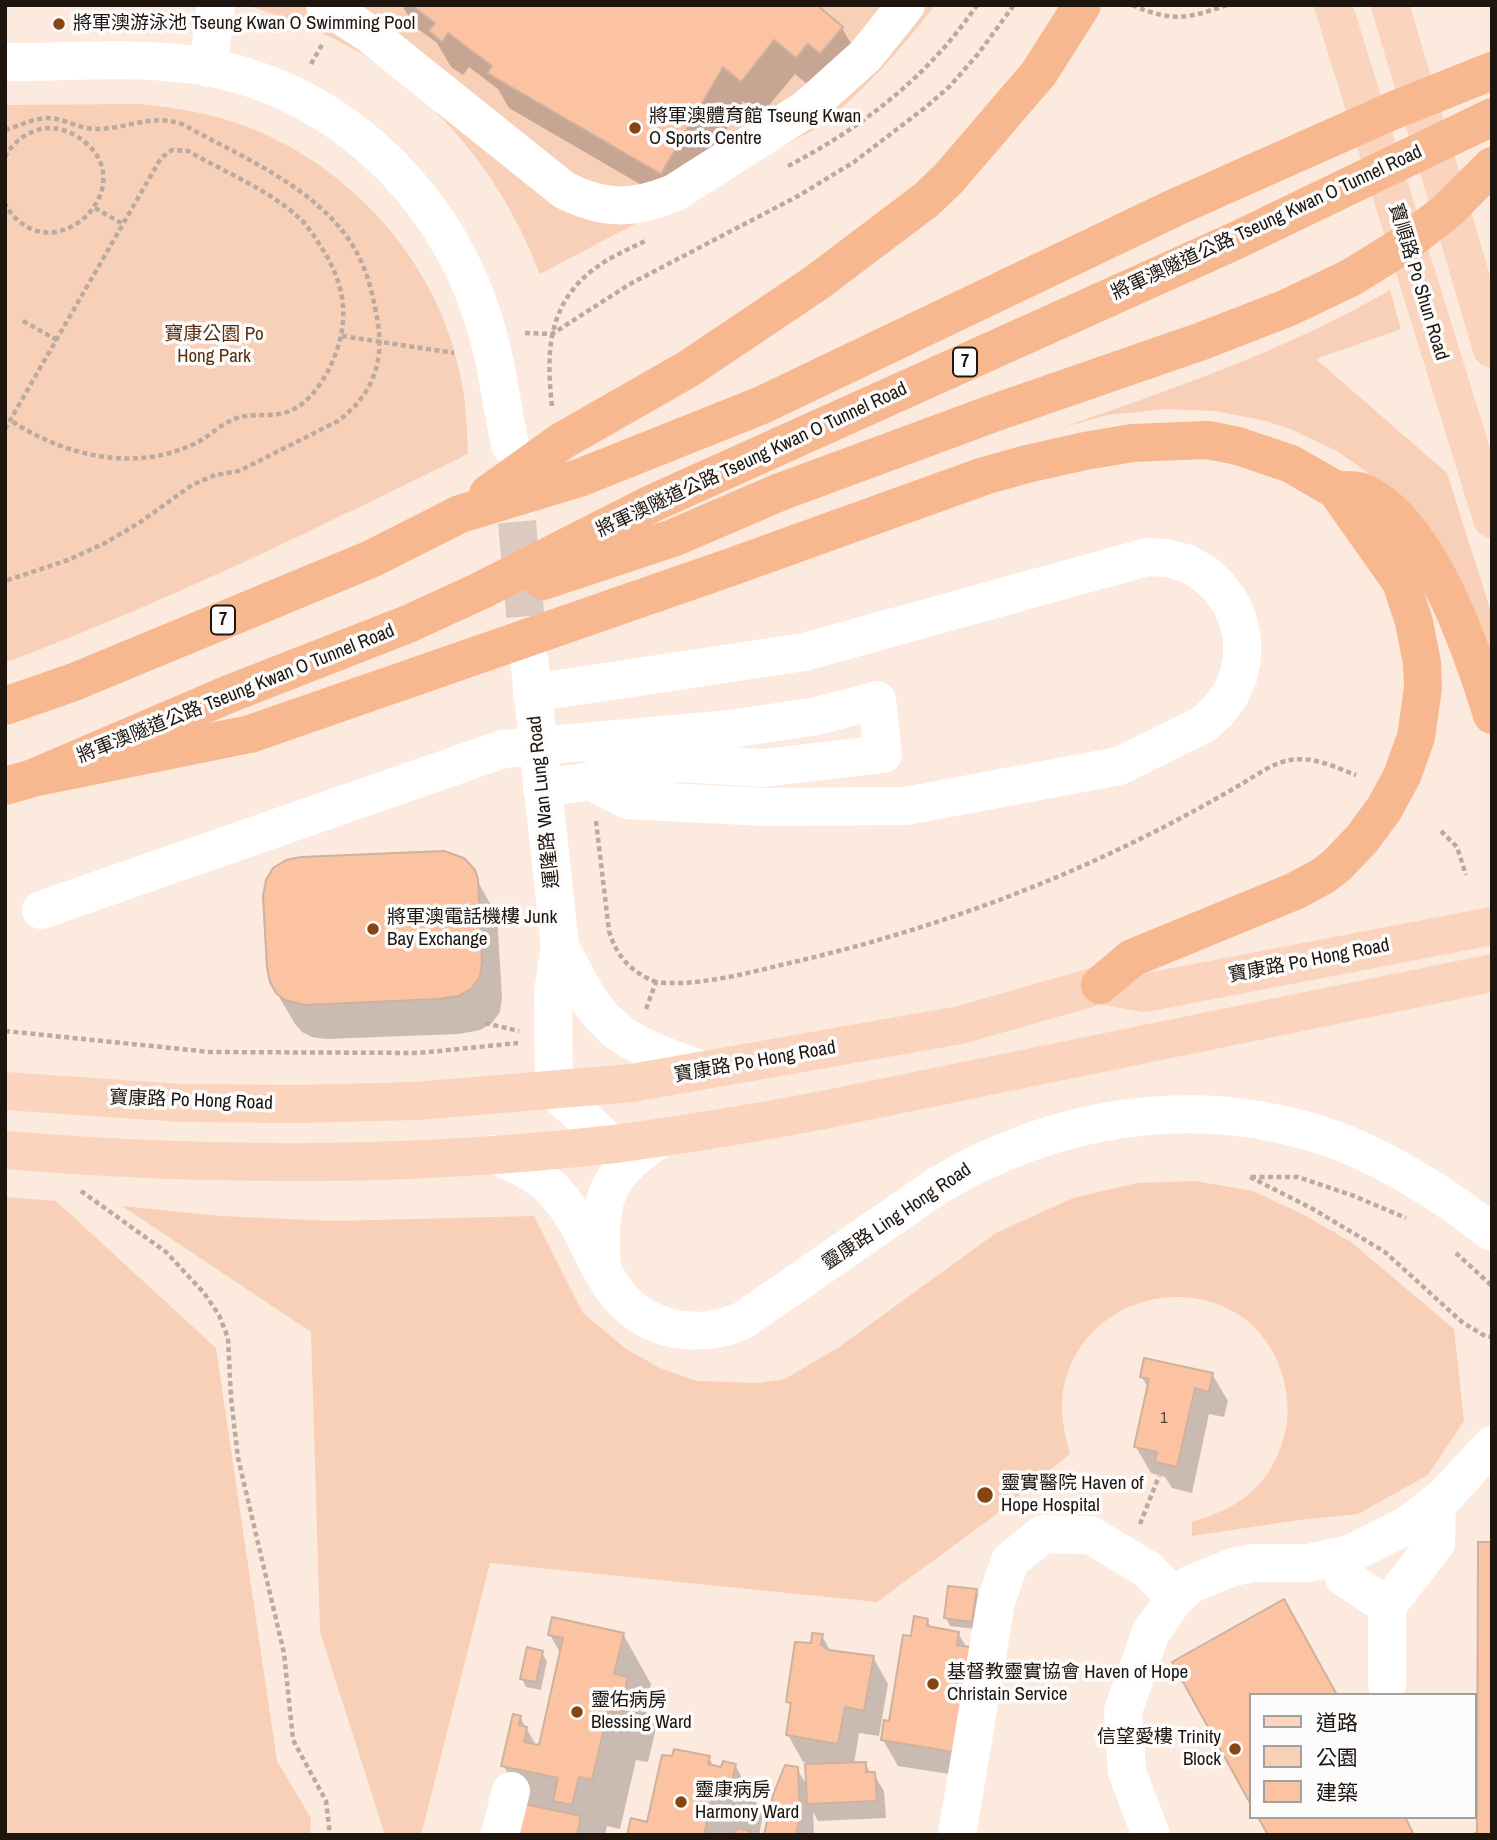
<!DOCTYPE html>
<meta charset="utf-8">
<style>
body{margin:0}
#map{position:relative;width:1497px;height:1840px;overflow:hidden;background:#fdeadf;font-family:"Archivo Narrow","Noto Sans TC",sans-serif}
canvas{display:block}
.frame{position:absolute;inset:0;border:7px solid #1f150f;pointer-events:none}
.legend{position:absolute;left:1249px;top:1693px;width:228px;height:126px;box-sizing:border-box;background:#fcfcfc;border:2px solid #a4a09d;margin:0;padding:9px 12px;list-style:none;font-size:21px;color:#1f150f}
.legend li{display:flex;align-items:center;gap:14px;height:35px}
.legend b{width:35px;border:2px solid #a4a09d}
</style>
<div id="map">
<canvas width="1497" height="1840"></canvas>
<div class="frame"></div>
<ul class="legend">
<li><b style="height:9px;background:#fad4bc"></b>道路</li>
<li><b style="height:19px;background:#f8d0b8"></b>公園</li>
<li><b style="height:19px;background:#fbc3a1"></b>建築</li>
</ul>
</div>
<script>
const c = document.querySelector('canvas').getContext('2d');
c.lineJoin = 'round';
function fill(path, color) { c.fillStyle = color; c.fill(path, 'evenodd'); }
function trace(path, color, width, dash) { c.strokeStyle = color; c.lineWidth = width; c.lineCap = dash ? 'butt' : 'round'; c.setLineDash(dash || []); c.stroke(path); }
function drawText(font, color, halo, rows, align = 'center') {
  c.font = font + ' "Archivo Narrow","Noto Sans TC",sans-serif'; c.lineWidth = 7; c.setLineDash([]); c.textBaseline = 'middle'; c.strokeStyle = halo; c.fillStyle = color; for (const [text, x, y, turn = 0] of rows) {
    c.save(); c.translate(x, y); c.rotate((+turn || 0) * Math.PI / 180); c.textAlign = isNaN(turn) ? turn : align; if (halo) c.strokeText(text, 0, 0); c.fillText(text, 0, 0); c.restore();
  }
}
fill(new Path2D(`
 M 247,5 L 935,5 C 900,51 864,91 819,127 L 540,274 C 502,174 430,85 332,38 C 305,24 276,15 247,5 Z
 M 140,104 C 181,108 222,115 260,132 C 359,175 438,267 460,374 C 466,401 467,427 468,454 C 316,529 164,603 5,663 L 5,105 Z
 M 1390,290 L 1401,329 L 1316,359 L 1447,473 L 1492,615 L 1492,658 L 1379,481 L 1337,451 L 1290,429 L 1266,421 L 1215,411 L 1163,409 L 1138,412 L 1107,415 L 1058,429 C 1172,389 1285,351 1390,290 Z
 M 1195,1181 L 1253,1191 L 1306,1216 L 1351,1242 L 1454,1329 L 1464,1421 L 1428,1475 L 1358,1514 L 1299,1520 L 1192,1536 L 1192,1522 C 1240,1507 1269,1488 1284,1437 C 1290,1417 1288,1394 1282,1374 C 1249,1264 1089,1275 1064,1386 C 1059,1409 1064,1432 1070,1454 L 990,1519 L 877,1602 L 490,1563 L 421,1835 L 385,1835 L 320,1632 L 311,1332 L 122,1206 L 221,1216 L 335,1221 L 534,1216 L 583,1313 L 626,1349 L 660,1368 L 697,1381 L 759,1383 L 785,1379 L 839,1347 L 996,1233 L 1073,1198 L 1137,1183 Z
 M 5,1197 L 56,1201 L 216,1348 L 277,1761 L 311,1818 L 310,1835 L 5,1835 Z`), '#f8d0b8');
fill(new Path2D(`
 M 402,5 L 814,5 L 842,28 L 862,63 L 817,92 L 795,74 L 761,115 L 743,101 L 681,208 L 509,108 L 498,89 L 469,67 L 463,75 L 451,67 L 437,43 L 414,26 Z
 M 468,864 L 497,916 L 502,998 L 500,1012 L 492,1023 L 480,1030 L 459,1034 L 326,1039 L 312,1037 L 302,1032 L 295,1024 L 274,988 Z
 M 1212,1374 L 1228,1401 L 1224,1417 L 1209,1414 L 1192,1493 L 1172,1488 L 1165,1477 L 1151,1473 L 1136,1447 L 1148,1388 L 1142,1377 Z
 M 976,1591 L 981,1599 L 976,1629 L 950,1626 L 946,1618 Z
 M 927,1620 L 932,1629 L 958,1633 L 967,1648 L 974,1778 L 898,1766 L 883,1740 L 891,1723 L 913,1638 Z
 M 623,1634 L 651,1684 L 645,1710 L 656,1728 L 648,1762 L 636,1760 L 620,1829 L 607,1826 L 605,1835 L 521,1835 L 527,1806 L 503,1765 L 520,1717 L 537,1747 L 540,1747 L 561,1654 L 550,1635 Z
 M 822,1636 L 831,1652 L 873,1657 L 888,1684 L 879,1736 L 859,1733 L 854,1764 L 865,1763 L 871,1774 L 874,1774 L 884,1791 L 886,1818 L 818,1821 L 813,1812 L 814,1835 L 766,1835 L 797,1769 L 808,1787 L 816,1765 L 803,1762 L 788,1735 L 792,1709 L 788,1701 L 813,1645 Z
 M 542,1653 L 547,1661 L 541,1690 L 526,1687 L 522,1679 Z
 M 1174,1663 L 1250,1695 L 1250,1799 Z
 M 709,1758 L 714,1767 L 722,1769 L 735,1765 L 763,1815 L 759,1835 L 749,1833 L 750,1835 L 629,1835 L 649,1824 Z`), '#0003');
const building = new Path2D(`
 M 411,5 L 817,5 L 843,27 L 820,54 L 808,44 L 796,58 L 774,40 L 741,82 L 723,67 L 661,174 L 487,73 L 492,66 L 448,33 L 442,42 L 429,31 L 435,23 Z
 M 444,851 L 464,858 L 475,870 L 478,879 L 482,962 L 480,977 L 472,988 L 459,996 L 439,999 L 305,1005 L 285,1000 L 276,993 L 270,982 L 267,968 L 263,896 L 266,880 L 273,868 L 286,860 L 301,857 Z
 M 1144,1358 L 1213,1373 L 1209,1392 L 1195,1388 L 1177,1467 L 1155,1462 L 1157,1452 L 1134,1447 L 1149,1379 L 1140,1377 Z
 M 1478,1542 L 1492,1542 L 1492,1835 L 1472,1835 L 1477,1832 Z
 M 948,1586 L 977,1589 L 972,1622 L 944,1618 Z
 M 1284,1599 L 1337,1695 L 1250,1695 L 1250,1803 L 1172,1662 Z
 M 914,1616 L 928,1619 L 927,1626 L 959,1632 L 957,1645 L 977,1648 L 959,1753 L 881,1740 L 884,1720 L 889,1721 L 903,1635 L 911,1636 Z
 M 552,1617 L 624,1633 L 614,1674 L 628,1677 L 619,1713 L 608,1711 L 592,1780 L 579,1777 L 572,1805 L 553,1801 L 558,1778 L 501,1766 L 513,1714 L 521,1716 L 519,1725 L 527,1727 L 524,1742 L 539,1745 L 563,1638 L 548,1635 Z
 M 812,1633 L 823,1634 L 821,1645 L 829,1650 L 874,1656 L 864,1711 L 845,1707 L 838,1744 L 786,1735 L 791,1703 L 786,1702 L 795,1642 L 811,1643 Z
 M 527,1647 L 543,1651 L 536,1682 L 520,1679 Z
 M 674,1749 L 710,1756 L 708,1764 L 721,1767 L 723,1761 L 736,1764 L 731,1786 L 716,1783 L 704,1835 L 627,1835 L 631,1818 L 647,1822 L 662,1755 L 672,1756 Z
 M 866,1762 L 866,1772 L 875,1772 L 877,1801 L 807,1804 L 805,1764 Z
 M 785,1765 L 798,1767 L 800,1815 L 796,1835 L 764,1835 L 773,1795 Z
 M 525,1804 L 581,1816 L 577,1835 L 519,1835 Z
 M 1258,1817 L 1405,1817 L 1414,1835 L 1268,1835 Z
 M 736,1828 L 750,1831 L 749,1835 L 735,1835 Z`);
fill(building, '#fbc3a1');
trace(building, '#ceb19f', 2);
trace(new Path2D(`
 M 512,465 L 529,658`), '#dccac0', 38, [38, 19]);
trace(new Path2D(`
 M 1132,5 C 1172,22 1187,19 1227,5
 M 311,64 L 323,43
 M 5,130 C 19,126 31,119 47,118 C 64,118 77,128 94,129 C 126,130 153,112 184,125 C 245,159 323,190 357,253 C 369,275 374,300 378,324 C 384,365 371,396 338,421 L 239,471 L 215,475 L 192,485 L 139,523 L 105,543 L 68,560 L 5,581
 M 5,157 C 13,141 31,129 48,128 C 63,128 76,134 87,144 C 141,192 48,277 5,204
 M 788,166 C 863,127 929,76 977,5
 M 95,208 L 123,224
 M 23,321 L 57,340
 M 525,333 L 552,334 L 630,284 L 798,196 L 854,162 L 926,107 L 950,86 L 978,54 L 1014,5
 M 342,336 L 454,353
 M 552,406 C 546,353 547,305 594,269 C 610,257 629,249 647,240
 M 5,429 L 161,158 L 172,150 L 188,151 C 221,170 270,191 297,216 C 307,224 313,235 320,245 C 342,279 350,311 337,350 C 330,371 314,399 294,409 C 276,419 256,412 237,418 C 222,423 210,436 196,443 C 135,473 64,456 10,420
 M 596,821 L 609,931 C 617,957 631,972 656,982
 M 1441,831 L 1457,847 L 1466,875
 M 646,1009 L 656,982 C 694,987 744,974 781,965 C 909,936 1033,893 1150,834 C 1180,819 1209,803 1238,786 C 1254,777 1272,763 1290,760 C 1314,756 1334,767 1356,775
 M 485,1023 L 519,1031
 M 5,1031 L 210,1052 L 419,1053 L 518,1043
 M 1250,1177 L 1313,1209 L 1385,1252 L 1462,1322 L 1485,1336 L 1492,1337
 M 1251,1177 L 1298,1177 L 1354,1196 L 1406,1218
 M 81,1191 L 166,1252 L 204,1293 L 219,1315 L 228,1338 L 231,1398 L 238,1458 L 284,1653 L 293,1740 L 326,1801 L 330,1835
 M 1456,1253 L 1492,1286
 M 1140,1524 L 1159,1476`), '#baaaa0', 4.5, [5, 3.5]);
trace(new Path2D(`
 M 325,5 L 368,33 L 564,190 C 604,210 632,210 674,193 L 806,109 L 866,55 L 906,5
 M 5,62 C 65,62 127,57 186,64 C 325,80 440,184 482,315 C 496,356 501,402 510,445
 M 208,68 L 216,5
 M 529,658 L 560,947 L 553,992 L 554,1090 L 611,1144
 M 532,693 L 804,652 L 1147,557 L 1167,558 L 1186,563 L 1204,573 L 1218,586 L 1230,602 L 1238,620 L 1242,639 L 1242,658 L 1238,678 L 1230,695 L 1218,711 L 1204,724 L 1119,766 L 906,806 L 765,807 L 627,800 L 591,781
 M 41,910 L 503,749 L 731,729 L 817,716 L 877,700 L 883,754 L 764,768 L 680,763 L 604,772 L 591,781 L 542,788
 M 560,947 C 574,971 586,1001 606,1021 C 631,1047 668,1057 702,1070
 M 493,1154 C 517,1165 540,1174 557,1194 C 598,1240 599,1308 668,1327 C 694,1334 717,1331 742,1321 L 937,1186 C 1053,1117 1190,1093 1321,1135 C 1383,1155 1440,1192 1492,1232
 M 602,1268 C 598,1200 603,1176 661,1138
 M 1344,1556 L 1344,1577 L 1387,1606 L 1436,1543 L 1437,1502
 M 1387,1684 L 1387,1606
 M 500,1835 L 511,1791
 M 957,1835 L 996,1602 L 1010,1561 L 1043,1534 L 1090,1535 L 1147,1569 L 1175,1598
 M 1151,1835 L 1127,1772 L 1123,1711 L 1151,1632 L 1175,1598 L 1191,1584 L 1233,1567 L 1253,1563 L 1308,1563 L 1350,1554 L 1406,1526 L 1445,1496 L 1492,1445`), '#fff', 38);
trace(new Path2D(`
 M 1333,5 L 1492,519
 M 1390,5 L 1492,349
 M 5,1091 L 182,1103 L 299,1104 L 416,1101 L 632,1083 L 960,1025 L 1100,985 L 1144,993 L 1492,926
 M 5,1150 C 207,1167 413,1167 614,1144 C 682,1135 750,1124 818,1111 L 1492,973`), '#fad4bc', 38);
trace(new Path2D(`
 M 1336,490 C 1344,490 1354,489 1362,492 C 1429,521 1472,650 1492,715
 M 488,494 L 562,441 L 688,369 L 816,283 L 926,200 L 949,178 L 1039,73 L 1082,5
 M 543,581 L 673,538 L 780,492 L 994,413 L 1202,341 L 1287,308 L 1350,278 L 1402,246 L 1447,211 L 1492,166
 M 5,706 L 74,682 L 371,559 L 460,514 L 579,478 L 762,405 L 1174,208 L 1392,111 L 1492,71
 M 33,778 L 250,734 L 731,567 L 984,476 L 1027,464 L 1085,451 L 1132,443 L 1208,440 L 1238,446 L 1291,464 L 1336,490 L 1401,582 L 1414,622 L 1422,663 L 1423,688 L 1416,737 L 1402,776 L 1384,809 L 1362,839 L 1337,865 L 1323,876 L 1295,891 L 1132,958 L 1100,985
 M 5,786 L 33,778 L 229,694 L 408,624 L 480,591 L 653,503 L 1235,241 L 1492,117`), '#f7b890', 38);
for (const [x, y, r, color] of [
 [59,24,7,"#874512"],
 [635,128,7,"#874512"],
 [373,929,7,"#874512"],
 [985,1495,9,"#874512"],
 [933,1684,7,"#874512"],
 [577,1712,7,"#874512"],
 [1235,1749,7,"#874512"],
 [681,1802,7,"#874512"]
]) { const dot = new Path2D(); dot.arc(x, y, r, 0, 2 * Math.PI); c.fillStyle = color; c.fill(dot); trace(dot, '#fcfcfc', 2.5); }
drawText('16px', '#564034', null, [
 ["1",1164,1419]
]);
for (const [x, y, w] of [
 [965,362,24],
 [223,620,24]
]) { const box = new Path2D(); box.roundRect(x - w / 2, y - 14.5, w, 29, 5); c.fillStyle = '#fcfcfc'; c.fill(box); trace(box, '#1f150f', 2); }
drawText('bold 18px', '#1f150f', null, [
 ["7",965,362],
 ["7",223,620]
]);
drawText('19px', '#1f150f', '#fcfcfc', [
 ["將軍澳游泳池 Tseung Kwan O Swimming Pool",73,24],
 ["將軍澳體育館 Tseung Kwan",649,117],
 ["O Sports Centre",649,139],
 ["將軍澳電話機樓 Junk",387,918],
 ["Bay Exchange",387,940],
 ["靈實醫院 Haven of",1001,1484],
 ["Hope Hospital",1001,1506],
 ["基督教靈實協會 Haven of Hope",947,1673],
 ["Christain Service",947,1695],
 ["靈佑病房",591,1701],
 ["Blessing Ward",591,1723],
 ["信望愛樓 Trinity",1221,1738,"right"],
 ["Block",1221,1760,"right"],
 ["靈康病房",695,1791],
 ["Harmony Ward",695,1813]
], 'left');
drawText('19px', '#1f150f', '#fcfcfc', [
 ["將軍澳隧道公路 Tseung Kwan O Tunnel Road",1267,223,-25],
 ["寶順路 Po Shun Road",1418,282,73],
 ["將軍澳隧道公路 Tseung Kwan O Tunnel Road",752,460,-25],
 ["將軍澳隧道公路 Tseung Kwan O Tunnel Road",236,694,-22],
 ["運隆路 Wan Lung Road",544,802,-96],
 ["寶康路 Po Hong Road",1309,961,-11],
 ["寶康路 Po Hong Road",755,1062,-10],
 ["寶康路 Po Hong Road",191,1101,2],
 ["靈康路 Ling Hong Road",897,1217,-34]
]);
drawText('19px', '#5a2e0e', '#fcfcfc', [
 ["寶康公園 Po",214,335],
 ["Hong Park",214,357]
]);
</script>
